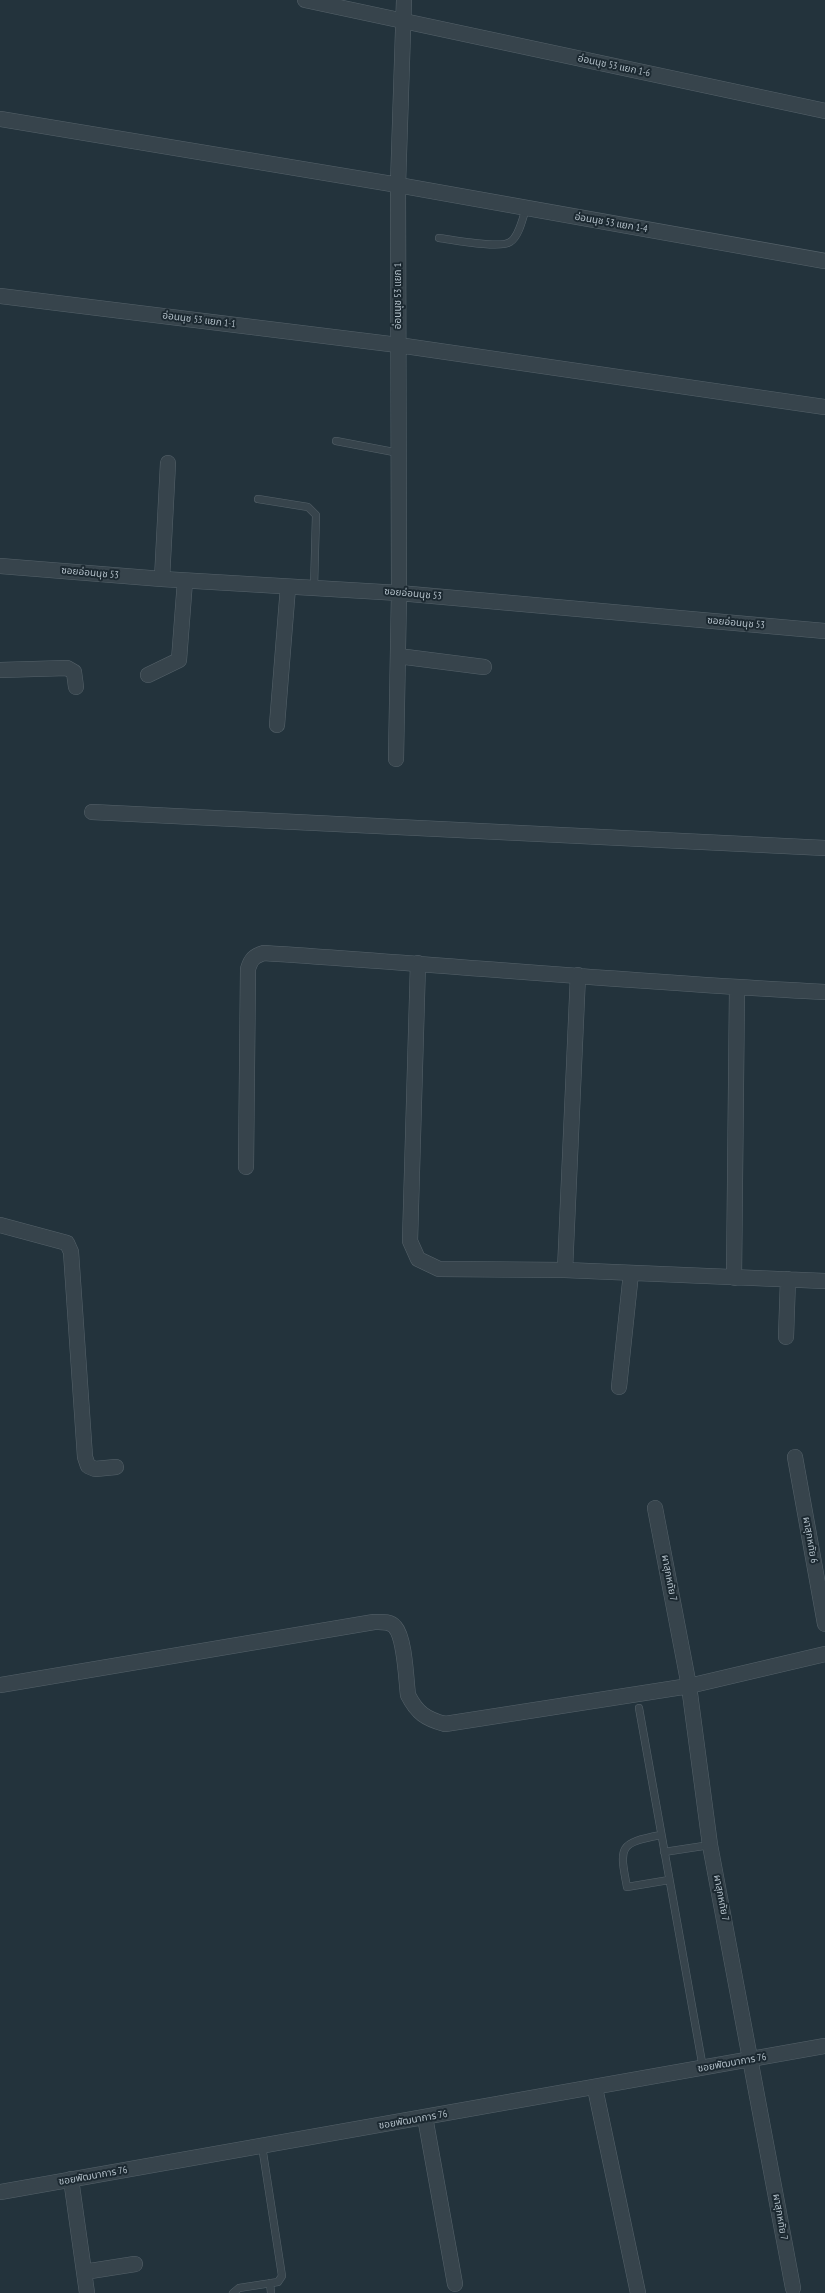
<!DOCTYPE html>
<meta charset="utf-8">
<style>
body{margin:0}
canvas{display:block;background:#23333c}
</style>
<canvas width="825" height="2293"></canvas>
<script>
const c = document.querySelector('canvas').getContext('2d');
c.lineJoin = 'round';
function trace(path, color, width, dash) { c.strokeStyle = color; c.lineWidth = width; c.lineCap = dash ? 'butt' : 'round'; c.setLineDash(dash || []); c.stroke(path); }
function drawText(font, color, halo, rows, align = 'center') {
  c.font = font + ' "PT Sans Narrow","Noto Sans Thai",sans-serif'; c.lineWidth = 4; c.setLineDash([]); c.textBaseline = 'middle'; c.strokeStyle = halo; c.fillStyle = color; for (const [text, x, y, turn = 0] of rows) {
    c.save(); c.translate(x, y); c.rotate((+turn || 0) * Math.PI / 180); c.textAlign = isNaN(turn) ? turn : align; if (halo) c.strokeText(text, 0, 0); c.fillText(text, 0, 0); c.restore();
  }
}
const service = new Path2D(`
 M 439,238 C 454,240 500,249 510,242 C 519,237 523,217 526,208
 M 336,441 L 399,453
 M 258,499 L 308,507 L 316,515 L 314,588
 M 639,1708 L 703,2068
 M 661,1835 C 619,1843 619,1846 627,1887 L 669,1880
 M 664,1852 L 710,1845
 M 270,2283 L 271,2293
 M 233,2293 L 239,2288 L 278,2282 L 282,2276 L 262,2146`);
const minor = new Path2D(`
 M 305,0 L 825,111
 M 0,119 L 398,185 L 825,261
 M 0,296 L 398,345 L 825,407
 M 0,566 L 162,579 L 399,593 L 825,631
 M 162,579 L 168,463
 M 398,656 L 484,667
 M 0,670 L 67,668 L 74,672 L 76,687
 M 148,675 L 179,660 L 185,581
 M 277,725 L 288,587
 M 396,759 L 399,593 L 398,185 L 404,0
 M 92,812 L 825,848
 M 418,963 L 410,1241 L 418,1259 L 439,1269 L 565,1270 L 825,1281
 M 246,1167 L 248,969 C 251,959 254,956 264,953 C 451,965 638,983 825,992
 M 0,1225 L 67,1243 L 71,1252 L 85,1457 L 88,1466 L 95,1469 L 116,1467
 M 565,1270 L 578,975
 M 734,1278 L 737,988
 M 786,1337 L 788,1279
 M 619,1387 L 631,1273
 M 795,1457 L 825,1624
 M 655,1508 L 689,1686 L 710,1845 L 793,2288
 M 0,1685 L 374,1622 C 381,1622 390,1621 395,1627 C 405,1638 406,1679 408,1695 C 417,1713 426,1719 445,1724 L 689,1686 L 825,1654
 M 595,2088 L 638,2293
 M 425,2117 L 455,2284
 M 71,2179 L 87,2293
 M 0,2192 L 825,2046
 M 84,2272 L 135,2264`);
trace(service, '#55626a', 8);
trace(minor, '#55626a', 16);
trace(service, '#37444c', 7);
trace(minor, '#37444c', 15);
drawText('10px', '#b2bfc8', '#1c2931', [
 ["อ่อนนุช 53 แยก 1-6",614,66,12],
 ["อ่อนนุช 53 แยก 1-4",611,223,10],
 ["อ่อนนุช 53 แยก 1",398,296,-90],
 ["อ่อนนุช 53 แยก 1-1",199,320,7],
 ["ซอยอ่อนนุช 53",90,573,5],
 ["ซอยอ่อนนุช 53",413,594,5],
 ["ซอยอ่อนนุช 53",736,623,5],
 ["ผาสุกหทัย 6",810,1540,80],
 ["ผาสุกหทัย 7",669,1578,79],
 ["ผาสุกหทัย 7",721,1898,79],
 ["ซอยพัฒนาการ 76",732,2063,-10],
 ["ซอยพัฒนาการ 76",413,2120,-10],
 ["ซอยพัฒนาการ 76",93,2176,-10],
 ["ผาสุกหทัย 7",780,2217,80]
]);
</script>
